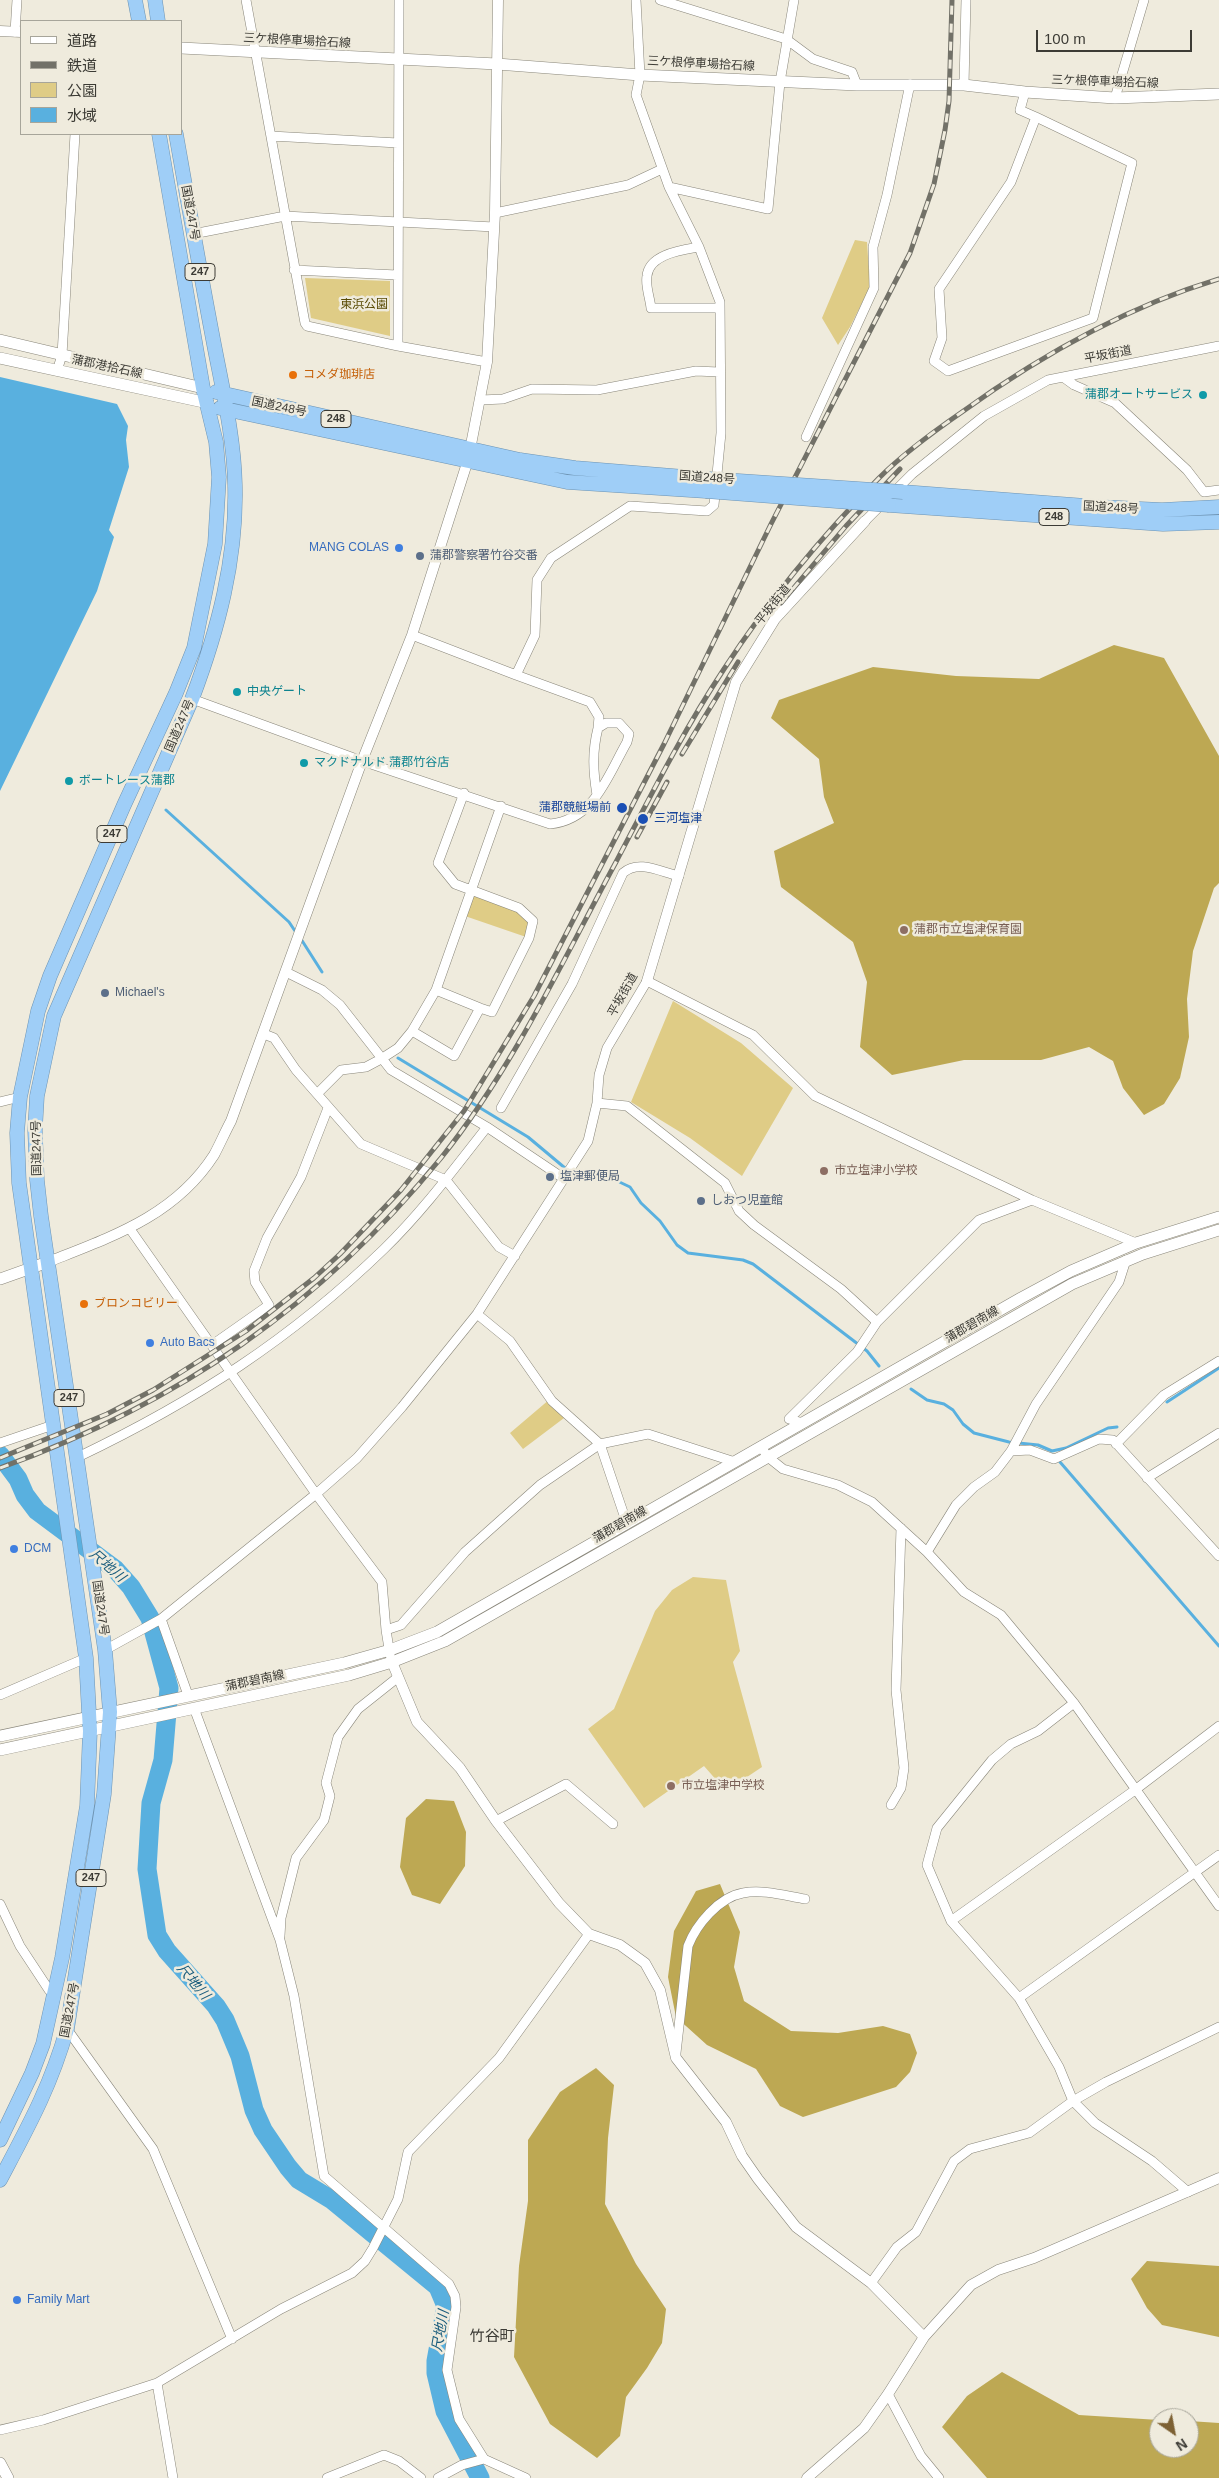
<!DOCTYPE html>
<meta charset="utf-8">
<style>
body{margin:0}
#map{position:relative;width:1219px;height:2478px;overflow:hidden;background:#efebdd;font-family:Arial,"Noto Sans JP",sans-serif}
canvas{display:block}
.legend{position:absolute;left:20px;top:20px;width:162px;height:115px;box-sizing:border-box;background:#efebdd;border:1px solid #a7a59a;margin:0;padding:6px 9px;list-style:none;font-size:15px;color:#3c3b35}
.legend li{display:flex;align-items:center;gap:10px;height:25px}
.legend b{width:25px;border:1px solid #a7a59a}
.north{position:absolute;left:1149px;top:2408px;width:50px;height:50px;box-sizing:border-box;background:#efebdd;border:1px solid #a7a59a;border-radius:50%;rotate:147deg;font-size:14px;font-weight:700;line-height:20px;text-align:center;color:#3c3b35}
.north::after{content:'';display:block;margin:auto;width:18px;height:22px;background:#7d6134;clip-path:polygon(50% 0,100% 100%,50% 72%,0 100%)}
.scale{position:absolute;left:1036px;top:30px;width:156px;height:22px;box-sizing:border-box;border:2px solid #3c3b35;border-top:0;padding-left:6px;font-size:15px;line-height:18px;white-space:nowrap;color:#3c3b35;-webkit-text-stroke:4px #efebdd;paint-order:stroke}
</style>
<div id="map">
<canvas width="1219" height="2478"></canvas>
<ul class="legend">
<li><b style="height:6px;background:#fff"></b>道路</li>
<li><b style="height:6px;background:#727168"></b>鉄道</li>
<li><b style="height:14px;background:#dfcc86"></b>公園</li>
<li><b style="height:14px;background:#59b0df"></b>水域</li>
</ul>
<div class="north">N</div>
<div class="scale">100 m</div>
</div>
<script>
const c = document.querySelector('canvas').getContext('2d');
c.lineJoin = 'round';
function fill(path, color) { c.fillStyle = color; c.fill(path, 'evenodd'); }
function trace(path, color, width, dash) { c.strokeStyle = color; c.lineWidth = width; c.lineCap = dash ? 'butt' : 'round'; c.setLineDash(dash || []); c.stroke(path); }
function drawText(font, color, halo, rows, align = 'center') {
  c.font = font + ' Arial,"Noto Sans JP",sans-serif'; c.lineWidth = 5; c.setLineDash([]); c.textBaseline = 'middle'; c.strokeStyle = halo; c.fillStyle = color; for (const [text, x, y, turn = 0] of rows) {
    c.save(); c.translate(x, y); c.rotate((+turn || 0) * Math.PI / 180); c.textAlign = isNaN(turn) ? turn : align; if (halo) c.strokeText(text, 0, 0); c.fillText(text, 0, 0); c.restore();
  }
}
fill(new Path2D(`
 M 855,240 L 867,242 L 870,287 L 850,327 L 838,345 L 822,318 Z
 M 305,278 L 390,281 L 390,336 L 311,318 Z
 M 471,889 L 519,908 L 533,921 L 529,938 L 462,915 Z
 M 673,1001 L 741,1043 L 793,1088 L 742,1176 L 690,1138 L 631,1102 Z
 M 550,1399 L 568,1415 L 523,1449 L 510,1433 Z
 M 693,1577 L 726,1580 L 740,1651 L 733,1662 L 762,1767 L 726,1791 L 704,1766 L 644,1808 L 588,1729 L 614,1709 L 655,1611 L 672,1590 Z`), '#dfcc86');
fill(new Path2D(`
 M 1114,645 L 1164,658 L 1219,756 L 1219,883 L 1214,888 L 1193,951 L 1187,999 L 1189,1037 L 1180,1078 L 1164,1104 L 1144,1115 L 1123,1088 L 1113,1061 L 1089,1047 L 1041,1060 L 964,1060 L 892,1075 L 860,1047 L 867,982 L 853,942 L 781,887 L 774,851 L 834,823 L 824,797 L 819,759 L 771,718 L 779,700 L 873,667 L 956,676 L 1039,679 Z
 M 426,1799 L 454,1801 L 466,1832 L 465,1866 L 440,1904 L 412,1895 L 400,1867 L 406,1818 Z
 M 720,1884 L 740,1932 L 734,1967 L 744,2001 L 791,2031 L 838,2033 L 883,2026 L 910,2034 L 917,2053 L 910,2072 L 896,2087 L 803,2117 L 780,2106 L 756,2069 L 707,2045 L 676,2017 L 668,1977 L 674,1931 L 696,1891 Z
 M 596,2068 L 614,2085 L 608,2138 L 605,2204 L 636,2264 L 666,2309 L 662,2343 L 647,2368 L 626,2397 L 620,2436 L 597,2458 L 550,2424 L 514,2357 L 519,2266 L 528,2201 L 528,2140 L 560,2092 Z
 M 1147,2261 L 1219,2266 L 1219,2337 L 1162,2325 L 1147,2308 L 1131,2279 Z
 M 1002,2372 L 1079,2415 L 1159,2420 L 1159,2448 L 1189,2448 L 1189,2421 L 1219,2423 L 1219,2478 L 987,2478 L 942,2427 L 967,2396 Z`), '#bda853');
fill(new Path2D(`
 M 0,377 L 117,404 L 128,426 L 126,440 L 129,467 L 109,530 L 114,537 L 97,591 L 0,791 Z`), '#59b0df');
trace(new Path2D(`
 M 166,810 L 289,922 L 297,934
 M 301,939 L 322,972
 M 398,1058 L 528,1137 L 565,1168 L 584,1175 L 611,1178 L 630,1187 L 641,1203 L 660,1221 L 677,1245 L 688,1253 L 743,1260 L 753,1264 L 867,1351 L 879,1366
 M 911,1389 L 927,1400 L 944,1404 L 953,1410 L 963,1424 L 974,1433 L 1009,1442 L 1038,1445 L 1052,1451 L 1066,1448 L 1108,1428 L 1117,1427
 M 1167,1402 L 1219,1368
 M 1060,1462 L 1219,1646`), '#59b0df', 3);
trace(new Path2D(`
 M 0,1455 L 18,1479 L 25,1495 L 37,1511 L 115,1569 L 131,1587 L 150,1618 L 169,1688 L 163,1760 L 151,1803 L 147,1869 L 157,1935 L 167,1951 L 216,2006 L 225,2020 L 240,2056 L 254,2110 L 263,2130 L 288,2167 L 299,2180 L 332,2200 L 438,2287 L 446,2306 L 436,2361 L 436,2373 L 445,2411 L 480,2478`), '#59b0df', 19);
const minor = new Path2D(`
 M 246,0 L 305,323 L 307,326 L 398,346 L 487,362
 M 660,0 L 786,39 L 813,59 L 852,72 L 857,85
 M 15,32 L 17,0
 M 964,85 L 966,0
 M 1025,92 L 1020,110 L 1036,117 L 1132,163 L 1093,318 L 948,371 L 934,361 L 942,338 L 939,289 L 1011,182 L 1036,117
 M 1115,98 L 1144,0
 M 271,136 L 398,143
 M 669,187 L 768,209 L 780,82 L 794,0
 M 495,213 L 628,185 L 662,169
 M 193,234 L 285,216 L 494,227
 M 699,247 C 682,250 649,254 647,276 C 645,285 650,298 651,308 L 720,308
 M 294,270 L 397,275
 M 398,346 L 399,0
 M 57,371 L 62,355 L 75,134
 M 1063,377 L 1074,385 L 1115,403 L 1187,470 L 1204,492 L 1219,490
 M 481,400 L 503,399 L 532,389 L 597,390 L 696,371 L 719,372
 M 806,437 L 874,288 L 873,247 L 887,195 L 910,84
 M 893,493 L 912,474 L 984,416 L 1048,380 L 1219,346
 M 865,521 L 884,502
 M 412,635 L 516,675 L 535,635 L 537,580 L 551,558 L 630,506 L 707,511 L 714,505 L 721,433 L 720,302 L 699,247 L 669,187 L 636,95 L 640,75 L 636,0
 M 516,675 L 590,702 L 599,717 L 598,728
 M 192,699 L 362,761 L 550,824 C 594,820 607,777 627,742 L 629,734 L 619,723 L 606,723 L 598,728 C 592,752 593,771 597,795
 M 464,793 L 438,863 L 455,884 L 519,908 L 533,921 L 529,938 L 492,1012 L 480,1008
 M 286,972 L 322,990 L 340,1005 L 391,1070 L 487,1127 L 563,1178
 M 412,1031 L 454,1056 L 480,1008 L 436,990
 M 264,1034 L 274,1038 L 296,1070 L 361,1144 L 446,1180 L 499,1247 L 515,1256
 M 318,1093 L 341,1070 L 366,1067 L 381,1059 L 398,1048 L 412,1031 L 436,990 L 501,806
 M 0,1102 L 20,1097
 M 597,1103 L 627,1106 L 725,1183 L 739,1211 L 754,1225 L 841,1289 L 877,1322
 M 501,1108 L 572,984 L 623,873 C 638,859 661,872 679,876
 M 130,1229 L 316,1494 L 382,1582 L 386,1630 L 390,1655
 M 477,1314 L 510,1341 L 552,1401 L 600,1444 L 627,1524
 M 212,1345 L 269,1305 L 255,1282 L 254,1271 L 267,1238 L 301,1177 L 328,1108
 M 803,1423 L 789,1419 L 857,1352 L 877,1322 L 979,1220 L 1032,1200
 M 0,1443 L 53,1425
 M 1116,1444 L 1164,1395 L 1219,1361
 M 761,1447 L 768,1457 L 783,1469 L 838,1485 L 872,1502 L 927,1552 L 964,1592 L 1001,1615 L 1074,1703 L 1219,1906
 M 1011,1451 L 1030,1450 L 1054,1459 L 1099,1439 L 1113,1440 L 1219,1556
 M 78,1457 C 195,1401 291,1339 384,1249 C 422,1212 454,1169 487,1127
 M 1147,1478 L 1219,1433
 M 927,1552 L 956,1505 L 974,1487 L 995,1472 L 1011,1451 L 1036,1404 L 1119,1282 L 1126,1260
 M 161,1619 L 188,1695
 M 386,1630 L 401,1625 L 465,1552 L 540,1485 L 600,1444 L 648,1434 L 735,1462
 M 105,1650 L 161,1619 L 316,1494 L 357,1458 L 402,1407 L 477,1314 L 588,1141 L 597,1103 L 599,1075 L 607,1048 L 647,981 L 753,1035 L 815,1096 L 1032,1200 L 1136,1243
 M 0,1695 L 86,1658
 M 1074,1703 L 1038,1731 L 1011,1744 L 992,1760 L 937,1828 L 927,1865 L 951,1921 L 1019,1998 L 1059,2067 L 1073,2101 L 1095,2123 L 1152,2161 L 1188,2192
 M 194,1708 L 280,1940 L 294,1996 L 324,2176 L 449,2284 L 455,2296 L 456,2307 L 447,2370 L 459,2419 L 484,2459 L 526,2478
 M 891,1805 L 901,1788 L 904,1768 L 896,1690 L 901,1528
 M 496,1821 L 566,1784 L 613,1824
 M 0,1904 L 20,1946 L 49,1990 L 55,1994
 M 951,1921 L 1135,1790 L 1219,1726
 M 280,1936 L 281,1918 L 296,1858 L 324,1820 L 330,1796 L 326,1783 L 338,1737 L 358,1709 L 397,1678
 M 1019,1998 L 1219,1855
 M 67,2029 L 153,2149 L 232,2339
 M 676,2053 L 688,1946 C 696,1925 719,1897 743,1893 C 763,1889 786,1896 805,1899
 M 871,2283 L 897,2247 L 916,2232 L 954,2161 L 970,2149 L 1029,2133 L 1073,2101 L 1106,2082 L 1219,2027
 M 157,2383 L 173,2478
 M 888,2394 L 921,2456 L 939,2478
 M 0,2430 L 43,2420 L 157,2383 L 281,2309 L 352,2273 L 365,2261 L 373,2248 L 398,2199 L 408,2152 L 499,2058 L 589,1934
 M 327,2478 L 384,2455 L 399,2461 L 421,2478
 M 438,2478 L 462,2465 L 484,2459`);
const tertiary = new Path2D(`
 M 0,31 L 21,32
 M 647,981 L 736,682 L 775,619 L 865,521
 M 48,1262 C 111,1237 175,1216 214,1155 C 220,1144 225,1132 231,1121 L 362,761 L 412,635 L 468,460 L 487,362 L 495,213 L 498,0
 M 392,1662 L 417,1722 L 460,1768 L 496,1821 L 559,1903 L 589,1934 L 620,1945 L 645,1963 L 660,1990 L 676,2058 L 726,2122 L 742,2156 L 758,2179 L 796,2227 L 871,2283 L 924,2337
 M 807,2478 L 864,2428 L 888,2394 L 924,2337 L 971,2285 L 998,2270 L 1034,2258 L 1219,2178`);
const secondary = new Path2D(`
 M 181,48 L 497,64 L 640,75 L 857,85 L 964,85 L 1025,92 L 1115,98 L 1219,94
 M 0,340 L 203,388
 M 0,358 L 208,403
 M 0,1279 L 48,1262
 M 0,1736 L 344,1663 L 390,1650 L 437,1632 L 1021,1298 L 1071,1271 L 1136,1243 L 1219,1217
 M 0,1750 L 349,1675 L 392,1662 L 445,1641 L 1072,1284 L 1143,1254 L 1219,1230
 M 0,2463 L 8,2478`);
const trunk = new Path2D(`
 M 135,0 L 139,21
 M 155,0 L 158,21
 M 216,392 L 520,460 L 575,468 L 709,479
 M 220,408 L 567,482 L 706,491
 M 903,492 L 1099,507 L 1162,510 L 1219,507
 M 889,505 L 1163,524 L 1219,522
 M 0,2140 L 32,2073 L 43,2044 L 62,1958 L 87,1806 L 90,1731 L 86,1658 L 19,1183 L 17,1133 L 20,1097 L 38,1011 L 50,976 L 124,805 L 176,693 L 194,648 L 215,544 L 219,477 L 216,442 L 203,388 L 159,134
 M 0,2180 C 28,2127 50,2088 67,2029 L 104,1794 L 110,1712 L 105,1650 L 41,1216 L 37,1180 L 35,1130 L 37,1096 L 54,1016 L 192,699 C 218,630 237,559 235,485 C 234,436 222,387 213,339 C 200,271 188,202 176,134`);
trace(minor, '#89867a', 10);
trace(tertiary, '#89867a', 11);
trace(secondary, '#89867a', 12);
trace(trunk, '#6d93b2', 15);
trace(minor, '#fff', 9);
trace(tertiary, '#fff', 10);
trace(secondary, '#fff', 11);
trace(trunk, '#9fcef7', 14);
const rail = new Path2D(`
 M 781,603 L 846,526 L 900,469
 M 682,754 L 738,662
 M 637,837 L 667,782
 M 0,1458 L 107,1414 L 153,1390 L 246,1331 L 314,1278 L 340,1254 L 401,1190 L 464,1111 L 534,996 L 664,744 L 771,524 L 910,253 L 934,184 L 945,130 L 949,101 L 952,0
 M 0,1468 C 179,1403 320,1306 441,1158 C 513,1068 562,962 616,862 C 650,797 683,731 724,669 C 768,601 822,536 879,478 C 904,453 933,432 962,412 C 1040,356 1126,307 1219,279`);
trace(rail, '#727168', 5);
trace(rail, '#efebdd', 3, [9]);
const trunkBridge = new Path2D(`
 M 709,479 L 903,492
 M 706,491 L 889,505`);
trace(trunkBridge, '#6d93b2', 15, []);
trace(trunkBridge, '#9fcef7', 14);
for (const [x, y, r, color] of [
 [293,375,5,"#e8710a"],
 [1203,395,5,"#0f9aa8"],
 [399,548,5,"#3f7fe0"],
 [420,556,5,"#5c6f8a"],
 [237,692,5,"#0f9aa8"],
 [304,763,5,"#0f9aa8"],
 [69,781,5,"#0f9aa8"],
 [622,808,6,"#1a4fb4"],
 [643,819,6,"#1a4fb4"],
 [904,930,5,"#8d6e63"],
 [105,993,5,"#5c6f8a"],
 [824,1171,5,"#8d6e63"],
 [550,1177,5,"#5c6f8a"],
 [701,1201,5,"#5c6f8a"],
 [84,1304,5,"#e8710a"],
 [150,1343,5,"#3f7fe0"],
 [14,1549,5,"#3f7fe0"],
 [671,1786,5,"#8d6e63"],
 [17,2300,5,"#3f7fe0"]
]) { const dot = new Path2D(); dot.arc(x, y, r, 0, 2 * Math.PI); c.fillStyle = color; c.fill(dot); trace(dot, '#efebdd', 2); }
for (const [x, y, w] of [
 [200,272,30],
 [336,419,30],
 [1054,517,30],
 [112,834,30],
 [69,1398,30],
 [91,1878,30]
]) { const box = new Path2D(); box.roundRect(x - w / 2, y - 8.5, w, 17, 4); c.fillStyle = '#efebdd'; c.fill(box); trace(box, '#3c3b35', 1); }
drawText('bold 11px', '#3c3b35', null, [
 ["247",200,272],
 ["248",336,419],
 ["248",1054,517],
 ["247",112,834],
 ["247",69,1398],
 ["247",91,1878]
]);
drawText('12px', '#3c3b35', '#efebdd', [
 ["三ケ根停車場拾石線",297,41,3],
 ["三ケ根停車場拾石線",701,64,3],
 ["三ケ根停車場拾石線",1105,82,2],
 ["国道247号",190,213,80],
 ["平坂街道",1108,355,-11],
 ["蒲郡港拾石線",107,367,12],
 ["国道248号",279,407,12],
 ["国道248号",707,478,4],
 ["国道248号",1111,508,3],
 ["平坂街道",773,605,-51],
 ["国道247号",180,726,-67],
 ["平坂街道",623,995,-61],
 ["国道247号",37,1148,-91],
 ["蒲郡碧南線",972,1325,-30],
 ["蒲郡碧南線",620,1525,-30],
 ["国道247号",100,1608,82],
 ["蒲郡碧南線",255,1681,-12],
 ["国道247号",70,2010,-79]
]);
drawText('12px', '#594a03', '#efebdd', [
 ["東浜公園",364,305]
]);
drawText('12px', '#c56008', '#efebdd', [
 ["コメダ珈琲店",303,375],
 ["ブロンコビリー",94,1304]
], 'left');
drawText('12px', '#0d838f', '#efebdd', [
 ["蒲郡オートサービス",1193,395,"right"],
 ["中央ゲート",247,692],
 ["マクドナルド 蒲郡竹谷店",314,763],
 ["ボートレース蒲郡",79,781]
], 'left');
drawText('12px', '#366cbe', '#efebdd', [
 ["MANG COLAS",389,548,"right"],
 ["Auto Bacs",160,1343],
 ["DCM",24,1549],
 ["Family Mart",27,2300]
], 'left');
drawText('12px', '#4e5e75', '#efebdd', [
 ["蒲郡警察署竹谷交番",430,556],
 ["Michael's",115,993],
 ["塩津郵便局",560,1177],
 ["しおつ児童館",711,1201]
], 'left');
drawText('12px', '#164399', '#efebdd', [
 ["蒲郡競艇場前",611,808],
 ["三河塩津",654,819,"left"]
], 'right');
drawText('12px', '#785e54', '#efebdd', [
 ["蒲郡市立塩津保育園",914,930],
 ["市立塩津小学校",834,1171],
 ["市立塩津中学校",681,1786]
], 'left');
drawText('italic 14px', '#1b5d7d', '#efebdd', [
 ["尺地川",107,1566,41],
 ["尺地川",193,1982,50],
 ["尺地川",441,2331,-80]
]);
drawText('15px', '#3c3b35', '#efebdd', [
 ["竹谷町",492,2337]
]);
</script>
